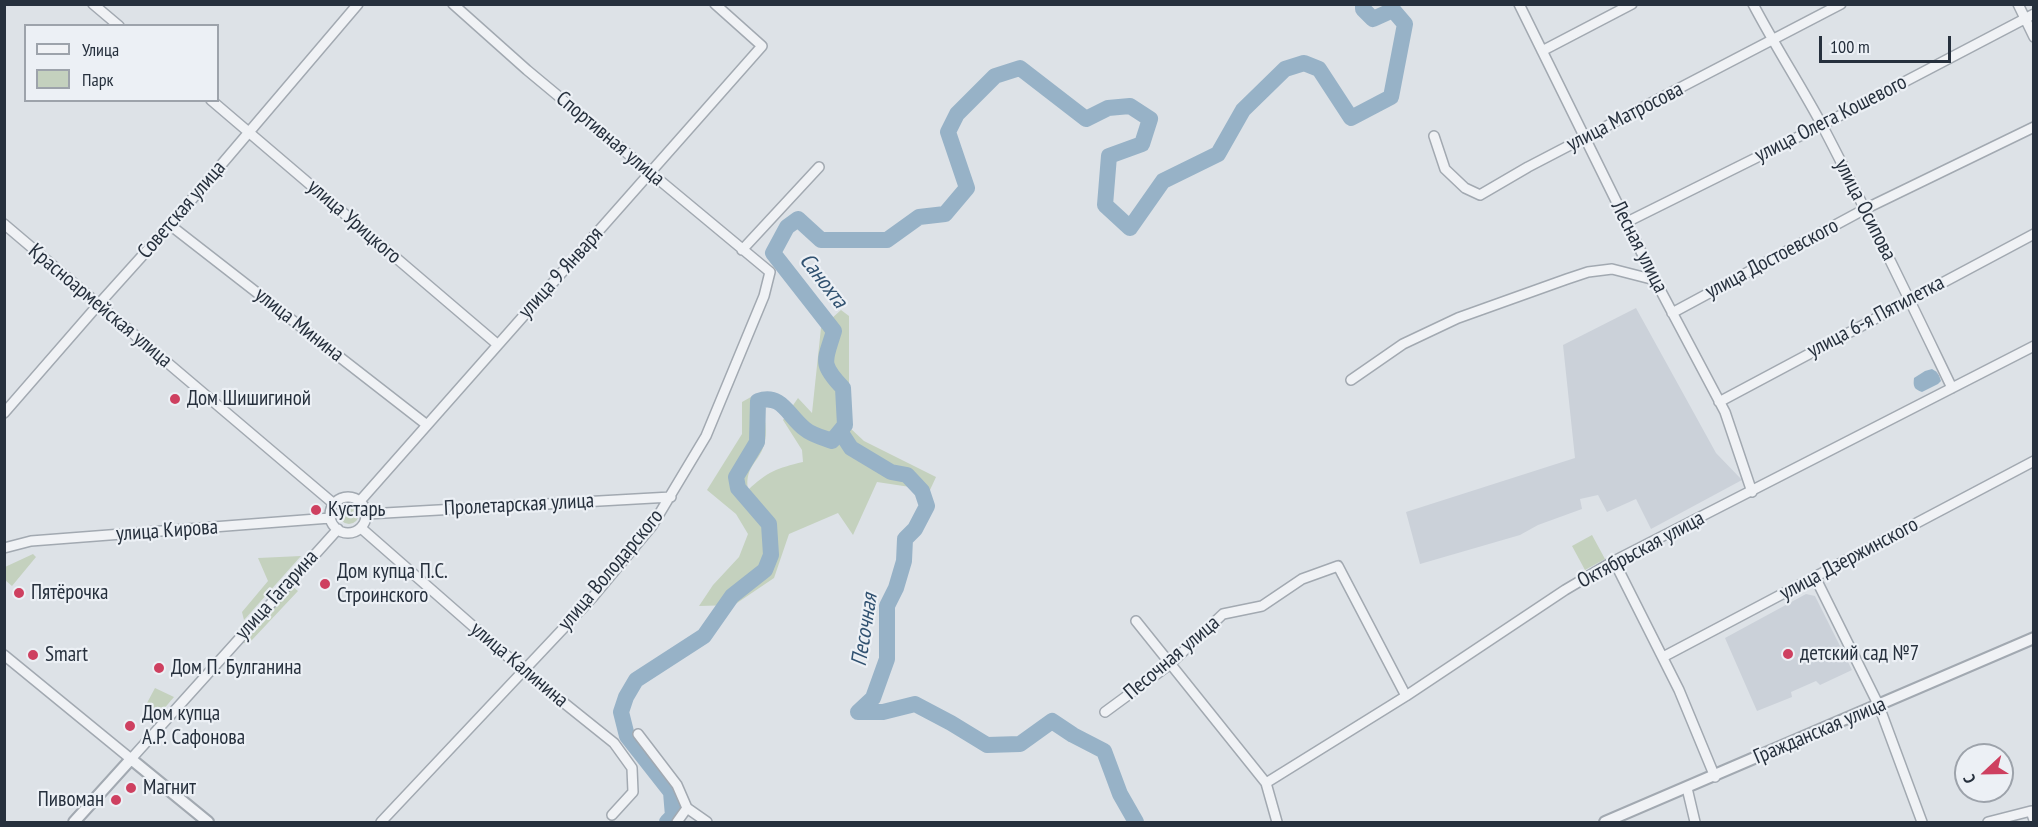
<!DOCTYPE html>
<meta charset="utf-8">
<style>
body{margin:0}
#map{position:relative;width:2038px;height:827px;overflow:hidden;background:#dde2e7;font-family:"PT Sans Narrow",sans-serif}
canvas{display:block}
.frame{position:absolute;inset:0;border:6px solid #26303d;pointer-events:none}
.legend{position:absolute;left:24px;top:24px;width:195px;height:78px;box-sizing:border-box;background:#ecf0f5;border:2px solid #9da3ab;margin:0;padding:8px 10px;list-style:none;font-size:18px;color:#26303d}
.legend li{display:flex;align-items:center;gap:12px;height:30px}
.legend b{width:30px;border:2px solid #9da3ab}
.north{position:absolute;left:1954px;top:743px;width:60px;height:60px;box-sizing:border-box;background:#ecf0f5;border:2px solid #9da3ab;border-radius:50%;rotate:248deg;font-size:16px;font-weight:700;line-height:24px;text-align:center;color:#26303d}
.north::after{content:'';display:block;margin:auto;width:21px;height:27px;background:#ce4060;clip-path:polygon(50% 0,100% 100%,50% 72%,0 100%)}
.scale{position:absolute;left:1819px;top:36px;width:132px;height:27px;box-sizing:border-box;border:3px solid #26303d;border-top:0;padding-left:8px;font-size:18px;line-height:21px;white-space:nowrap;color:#26303d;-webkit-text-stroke:4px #ecf0f5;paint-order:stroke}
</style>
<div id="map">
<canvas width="2038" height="827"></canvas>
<div class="frame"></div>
<ul class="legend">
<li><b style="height:8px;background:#f0f2f5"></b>Улица</li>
<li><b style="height:16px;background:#c4d1be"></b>Парк</li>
</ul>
<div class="north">С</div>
<div class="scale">100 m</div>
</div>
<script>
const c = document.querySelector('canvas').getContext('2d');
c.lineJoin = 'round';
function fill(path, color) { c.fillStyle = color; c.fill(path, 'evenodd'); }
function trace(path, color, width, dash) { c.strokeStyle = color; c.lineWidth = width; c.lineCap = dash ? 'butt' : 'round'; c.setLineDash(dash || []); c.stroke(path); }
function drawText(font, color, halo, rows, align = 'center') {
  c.font = font + ' "PT Sans Narrow",sans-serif'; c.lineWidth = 4.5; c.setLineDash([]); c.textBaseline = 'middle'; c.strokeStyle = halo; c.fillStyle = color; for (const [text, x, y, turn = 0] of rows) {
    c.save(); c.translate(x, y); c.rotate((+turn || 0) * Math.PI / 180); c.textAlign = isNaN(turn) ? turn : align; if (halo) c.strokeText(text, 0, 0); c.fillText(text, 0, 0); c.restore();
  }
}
fill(new Path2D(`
 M 1636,308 L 1716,453 L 1742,480 L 1651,529 L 1636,499 L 1607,512 L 1598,495 L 1580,499 L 1582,509 L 1538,525 L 1520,535 L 1420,564 L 1406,512 L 1575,458 L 1563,345 Z
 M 1806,594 L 1815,596 L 1852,670 L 1820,685 L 1816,681 L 1791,692 L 1792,697 L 1757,711 L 1725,638 Z`), '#cbd1d9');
fill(new Path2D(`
 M 841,310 L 849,316 L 849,427 L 864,441 L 936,477 L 930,490 L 877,482 L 853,535 L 838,513 L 789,534 L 774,578 L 734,605 L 699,606 L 713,585 L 739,557 L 748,534 L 736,514 L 707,490 L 742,434 L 742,402 L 758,393 C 763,406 768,428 765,441 C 761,462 744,465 748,490 C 767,472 777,468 803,462 L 802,450 L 783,420 L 798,398 L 812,413 L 821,328 Z
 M339 514a10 10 0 1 1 20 0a10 10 0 1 1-20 0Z
 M 1592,535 L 1605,559 L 1585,570 L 1572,546 Z
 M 33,554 L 36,557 L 12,586 L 5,580 L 5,567 Z
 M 301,556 L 244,620 L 242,612 L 268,581 L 258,558 Z
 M 292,586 L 298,591 L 251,641 L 240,644 Z
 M 155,688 L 174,697 L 156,718 L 147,703 Z`), '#c4d1be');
fill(new Path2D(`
 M 1932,369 C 1938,372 1939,375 1941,381 L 1938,384 L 1922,392 C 1914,389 1913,387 1914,378 L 1925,371 Z`), '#97b2c7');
trace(new Path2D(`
 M 840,431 L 851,448 L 891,472 L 907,475 L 922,491 L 927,506 L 915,529 L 905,539 L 904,561 L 896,588 L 887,606 L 887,659 L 873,698 L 858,712 L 883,712 L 915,704 L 951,723 L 987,745 L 1020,744 L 1052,721 L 1073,735 L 1104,751 L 1120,794 L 1136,822
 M 667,822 L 673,816 L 671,792 L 627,736 L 621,712 L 626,697 L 636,680 L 704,636 L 732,596 L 765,570 L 771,555 L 769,524 L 738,488 L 736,477 L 757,442 L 758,401 C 782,393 788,416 805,429 C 812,435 824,438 832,441 L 845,425 L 843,388 C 819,363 825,361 834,331 L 773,253 L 787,227 L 798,219 L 821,240 L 887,240 L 919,217 L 945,214 L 967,188 L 948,132 L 957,114 L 995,76 L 1020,68 L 1086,119 L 1108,108 L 1130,106 L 1150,119 L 1142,144 L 1109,156 L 1105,205 L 1130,228 L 1163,181 L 1218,154 L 1243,110 L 1285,69 L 1304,63 L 1319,69 L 1351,118 L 1391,97 L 1405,24 L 1393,10 L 1373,19 L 1363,9 L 1363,4`), '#97b2c7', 16);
const minor = new Path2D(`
 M 93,4 L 119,26
 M 1519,4 L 1655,280 L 1725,412 L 1752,492
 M 1753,4 C 1775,46 1801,86 1823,127 C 1868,213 1910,301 1952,388
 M 2018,4 L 2034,37
 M 1542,51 L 1632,4
 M 211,100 L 497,344
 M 1434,136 L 1445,169 L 1465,188 L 1480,195 L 1528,167 L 1841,4
 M 1627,222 L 1822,125 L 2034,14
 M 4,224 L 334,504
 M 170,225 L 427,425
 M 742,250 L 819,167
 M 1672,313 L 1865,209 L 2034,127
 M 1351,380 L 1403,344 L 1458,318 L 1567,279 L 1588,272 L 1612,269 L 1655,280
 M 1719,402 L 2034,234
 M 4,413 L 98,305 L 170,225 L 358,4
 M330 515a18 18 0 1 1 36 0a18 18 0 1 1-36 0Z
 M 360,501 L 762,46 L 715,4
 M 367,514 L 671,497
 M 361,528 L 523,670 L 614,743 L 632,768 L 633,792 L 612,815
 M 4,548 L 31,541 L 330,518
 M 1614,561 L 1679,690 L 1715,777
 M 1815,577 L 1879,706 L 1922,822
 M 1136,621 L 1266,783 L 1277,822
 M 4,655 L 131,759 L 338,529
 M 1663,657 L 2034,461
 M 1105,712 L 1169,665 L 1223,614 L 1262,606 L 1302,579 L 1338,566 L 1406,696
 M 638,734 L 677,785 L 687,808 L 707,822
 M 1266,783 L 1406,696 L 1565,590 L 1614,561 L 2034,346
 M 1687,788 L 1695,822
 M 381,822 L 592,598 L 652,526 L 706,436 L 764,296 L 770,272 L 527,70 L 453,4
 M 677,822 L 687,808
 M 1988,822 L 2031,811 L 2034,820`);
const tertiary = new Path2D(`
 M 74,822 L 131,759 L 208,822
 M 1605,822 L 2034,638`);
trace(minor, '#a2a9b1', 12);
trace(tertiary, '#a2a9b1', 14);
trace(minor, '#f0f2f5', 9);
trace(tertiary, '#f0f2f5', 10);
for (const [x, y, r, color] of [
 [175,399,6,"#ce4060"],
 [316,510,6,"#ce4060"],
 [325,584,6,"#ce4060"],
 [19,593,6,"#ce4060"],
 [1788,654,6,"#ce4060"],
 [33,655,6,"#ce4060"],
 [159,668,6,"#ce4060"],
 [130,726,6,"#ce4060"],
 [131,788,6,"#ce4060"],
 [116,800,6,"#ce4060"]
]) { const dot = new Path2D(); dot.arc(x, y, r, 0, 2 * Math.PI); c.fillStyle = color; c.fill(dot); trace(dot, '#ecf0f5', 2); }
drawText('21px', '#26303d', '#ecf0f5', [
 ["улица Матросова",1625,117,-27],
 ["улица Олега Кошевого",1831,119,-27],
 ["Спортивная улица",610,139,40],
 ["Советская улица",182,210,-49],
 ["улица Осипова",1865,210,63],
 ["улица Урицкого",354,222,41],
 ["Лесная улица",1639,247,63],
 ["улица Достоевского",1772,259,-28],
 ["улица 9 Января",561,273,-48],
 ["Красноармейская улица",100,306,40],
 ["улица 6-я Пятилетка",1876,317,-28],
 ["улица Минина",299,325,38],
 ["Пролетарская улица",519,505,-3],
 ["улица Кирова",167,531,-4],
 ["Октябрьская улица",1641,550,-28],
 ["улица Дзержинского",1849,559,-28],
 ["улица Володарского",611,570,-50],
 ["улица Гагарина",277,595,-48],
 ["Песочная улица",1172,658,-40],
 ["улица Калинина",519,665,40],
 ["Гражданская улица",1820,731,-23]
]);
drawText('21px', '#26303d', '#ecf0f5', [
 ["Дом Шишигиной",187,399],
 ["Кустарь",328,510],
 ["Дом купца П.С.",337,572],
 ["Строинского",337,596],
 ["Пятёрочка",31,593],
 ["детский сад №7",1800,654],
 ["Smart",45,655],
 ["Дом П. Булганина",171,668],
 ["Дом купца",142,714],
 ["А.Р. Сафонова",142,738],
 ["Магнит",143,788],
 ["Пивоман",104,800,"right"]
], 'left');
drawText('italic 22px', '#315271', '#ecf0f5', [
 ["Санохта",823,281,52],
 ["Песочная",865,630,-81]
]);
</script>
